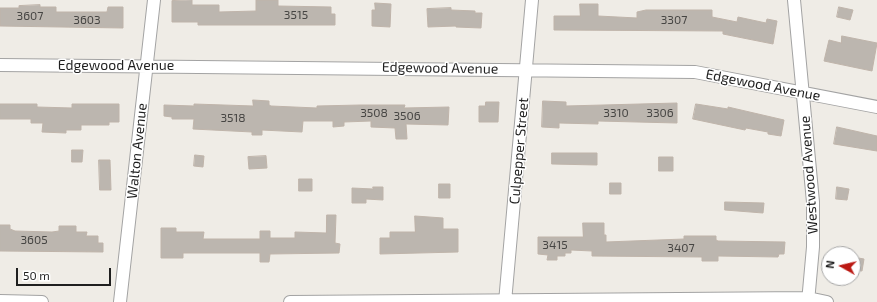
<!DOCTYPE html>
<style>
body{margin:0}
#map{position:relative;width:877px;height:302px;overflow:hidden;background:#efece6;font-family:"Exo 2",sans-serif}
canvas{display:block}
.north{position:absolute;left:821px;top:246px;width:40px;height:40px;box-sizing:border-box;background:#fff;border:1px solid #a5a5a5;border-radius:50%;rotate:278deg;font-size:11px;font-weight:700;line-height:16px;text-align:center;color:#1f1f1f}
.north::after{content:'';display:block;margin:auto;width:14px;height:18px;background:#bb1913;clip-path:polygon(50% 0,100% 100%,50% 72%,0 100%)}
.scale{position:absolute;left:16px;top:268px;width:95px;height:18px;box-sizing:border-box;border:2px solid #1f1f1f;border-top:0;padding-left:5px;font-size:12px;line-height:14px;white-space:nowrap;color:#1f1f1f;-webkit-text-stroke:3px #fff;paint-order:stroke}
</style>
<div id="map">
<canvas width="877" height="302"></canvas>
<div class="north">N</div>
<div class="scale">50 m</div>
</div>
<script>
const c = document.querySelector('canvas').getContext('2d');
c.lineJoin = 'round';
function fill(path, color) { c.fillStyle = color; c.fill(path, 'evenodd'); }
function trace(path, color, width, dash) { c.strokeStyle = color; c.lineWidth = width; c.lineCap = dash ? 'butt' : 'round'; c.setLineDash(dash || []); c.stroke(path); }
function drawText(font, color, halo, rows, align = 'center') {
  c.font = font + ' "Exo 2",sans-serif'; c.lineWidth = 3; c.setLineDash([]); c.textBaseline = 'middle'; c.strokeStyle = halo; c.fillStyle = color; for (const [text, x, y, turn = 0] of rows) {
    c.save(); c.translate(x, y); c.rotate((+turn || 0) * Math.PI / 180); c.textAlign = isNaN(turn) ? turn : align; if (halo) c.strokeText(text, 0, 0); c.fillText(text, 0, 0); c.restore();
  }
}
const building = new Path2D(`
 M 192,0 L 192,5 L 219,5 L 219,12 L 256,11 L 256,0 L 278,0 L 278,6 L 331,7 L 331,14 L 335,14 L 335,25 L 198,25 L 198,22 L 172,22 L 172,1 Z
 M 375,3 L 391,4 L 390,27 L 372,26 L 372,10 L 375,10 Z
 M 580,4 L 598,4 L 598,16 L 637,18 L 637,12 L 646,10 L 712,10 L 712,17 L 737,22 L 738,17 L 766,23 L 767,19 L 777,21 L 773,44 L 723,34 L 723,31 L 554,30 L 554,16 L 580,16 Z
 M 40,5 L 40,7 L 56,7 L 56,12 L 107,12 L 108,7 L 123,7 L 123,28 L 0,26 L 0,8 L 19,8 L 19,6 Z
 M 839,7 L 853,10 L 850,20 L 837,17 Z
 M 451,8 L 451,10 L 475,11 L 475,13 L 482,13 L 481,28 L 456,27 L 456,26 L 428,27 L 427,9 Z
 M 842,36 L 877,43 L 872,71 L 824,61 L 829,40 L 841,43 Z
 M 253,100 L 269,101 L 269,105 L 271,106 L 317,108 L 317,106 L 360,105 L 405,105 L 404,108 L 449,107 L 448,125 L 406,124 L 407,139 L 396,139 L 395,128 L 371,127 L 371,121 L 344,122 L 344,126 L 333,127 L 333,121 L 303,121 L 302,132 L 262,130 L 262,135 L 252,135 L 252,132 L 193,129 L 194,119 L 172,119 L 172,117 L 164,116 L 164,105 L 194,106 L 194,104 L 253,106 Z
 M 543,101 L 566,102 L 566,106 L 677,103 L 677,123 L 598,121 L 598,124 L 559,123 L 559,128 L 542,127 Z
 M 486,102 L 499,102 L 498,122 L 479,122 L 479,106 L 485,106 Z
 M 0,104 L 37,104 L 37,107 L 72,108 L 72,104 L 119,104 L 119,122 L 109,122 L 109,125 L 81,125 L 81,130 L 66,130 L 66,133 L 42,132 L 43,123 L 31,123 L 31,119 L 0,119 Z
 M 696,104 L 728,109 L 728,107 L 784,120 L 781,136 L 768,134 L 768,132 L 746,128 L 745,130 L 693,119 Z
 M 837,127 L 877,136 L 877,151 L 834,144 Z
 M 72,150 L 83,150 L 82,162 L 72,162 Z
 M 552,153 L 597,153 L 597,165 L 552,164 Z
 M 195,155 L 204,156 L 203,167 L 194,166 Z
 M 266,156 L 267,168 L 249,169 L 248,157 Z
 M 659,157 L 673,157 L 673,171 L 659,171 Z
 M 99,160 L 110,160 L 111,190 L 100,190 Z
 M 299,179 L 312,179 L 312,191 L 299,191 Z
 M 610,183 L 621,183 L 621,194 L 610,194 Z
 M 439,184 L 450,184 L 450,198 L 439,198 Z
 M 373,187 L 383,187 L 383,200 L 366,199 L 366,203 L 352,203 L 352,188 L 373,189 Z
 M 837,187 L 849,189 L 847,200 L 836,199 Z
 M 725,202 L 764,203 L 763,213 L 725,210 Z
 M 327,215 L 336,215 L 335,243 L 340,244 L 339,253 L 270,254 L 269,262 L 260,262 L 260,253 L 183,253 L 183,258 L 161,258 L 161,228 L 176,228 L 176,232 L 204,232 L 203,239 L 260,239 L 260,231 L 270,231 L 270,238 L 295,238 L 295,232 L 326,233 Z
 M 415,216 L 443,218 L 443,229 L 458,229 L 458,252 L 380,254 L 380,238 L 390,238 L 390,232 L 415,232 Z
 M 583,223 L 604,223 L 604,235 L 606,235 L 606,242 L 684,239 L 684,236 L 716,236 L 716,240 L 718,241 L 785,242 L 784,254 L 779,254 L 778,257 L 718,256 L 718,261 L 702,261 L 702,257 L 592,256 L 592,251 L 571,250 L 571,253 L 565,253 L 565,256 L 557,256 L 557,260 L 547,260 L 548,255 L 538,254 L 538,237 L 583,237 Z
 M 0,225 L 10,225 L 10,229 L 15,231 L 52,232 L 59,231 L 59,226 L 76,226 L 76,232 L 87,232 L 86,236 L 98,236 L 98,243 L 103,243 L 103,252 L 0,251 Z
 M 853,257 L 864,259 L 862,271 L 853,270 Z`);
fill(building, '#bcb6af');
trace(building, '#bfb4aa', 1);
const street = new Path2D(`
 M 794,0 L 813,202 L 813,247 L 808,302
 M 0,65 L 695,72 L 877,107
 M 0,301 L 42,302
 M 120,302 L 154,0
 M 290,302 L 808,298 L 827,302
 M 505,302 L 532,0`);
trace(street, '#a3a3a3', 14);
trace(street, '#fff', 12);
drawText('12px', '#464543', null, [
 ["3515",296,15],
 ["3607",30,16],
 ["3603",87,20],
 ["3307",674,20],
 ["3508",374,113],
 ["3310",616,113],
 ["3306",660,113],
 ["3506",407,116],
 ["3518",233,118],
 ["3605",34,240],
 ["3415",555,245],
 ["3407",681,248]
]);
drawText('14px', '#1f1f1f', '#fff', [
 ["Edgewood Avenue",116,65],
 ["Edgewood Avenue",440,68,1],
 ["Edgewood Avenue",763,85,11],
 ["Walton Avenue",137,151,-84],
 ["Culpepper Street",519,151,-85],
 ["Westwood Avenue",809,175,-94]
]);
</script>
